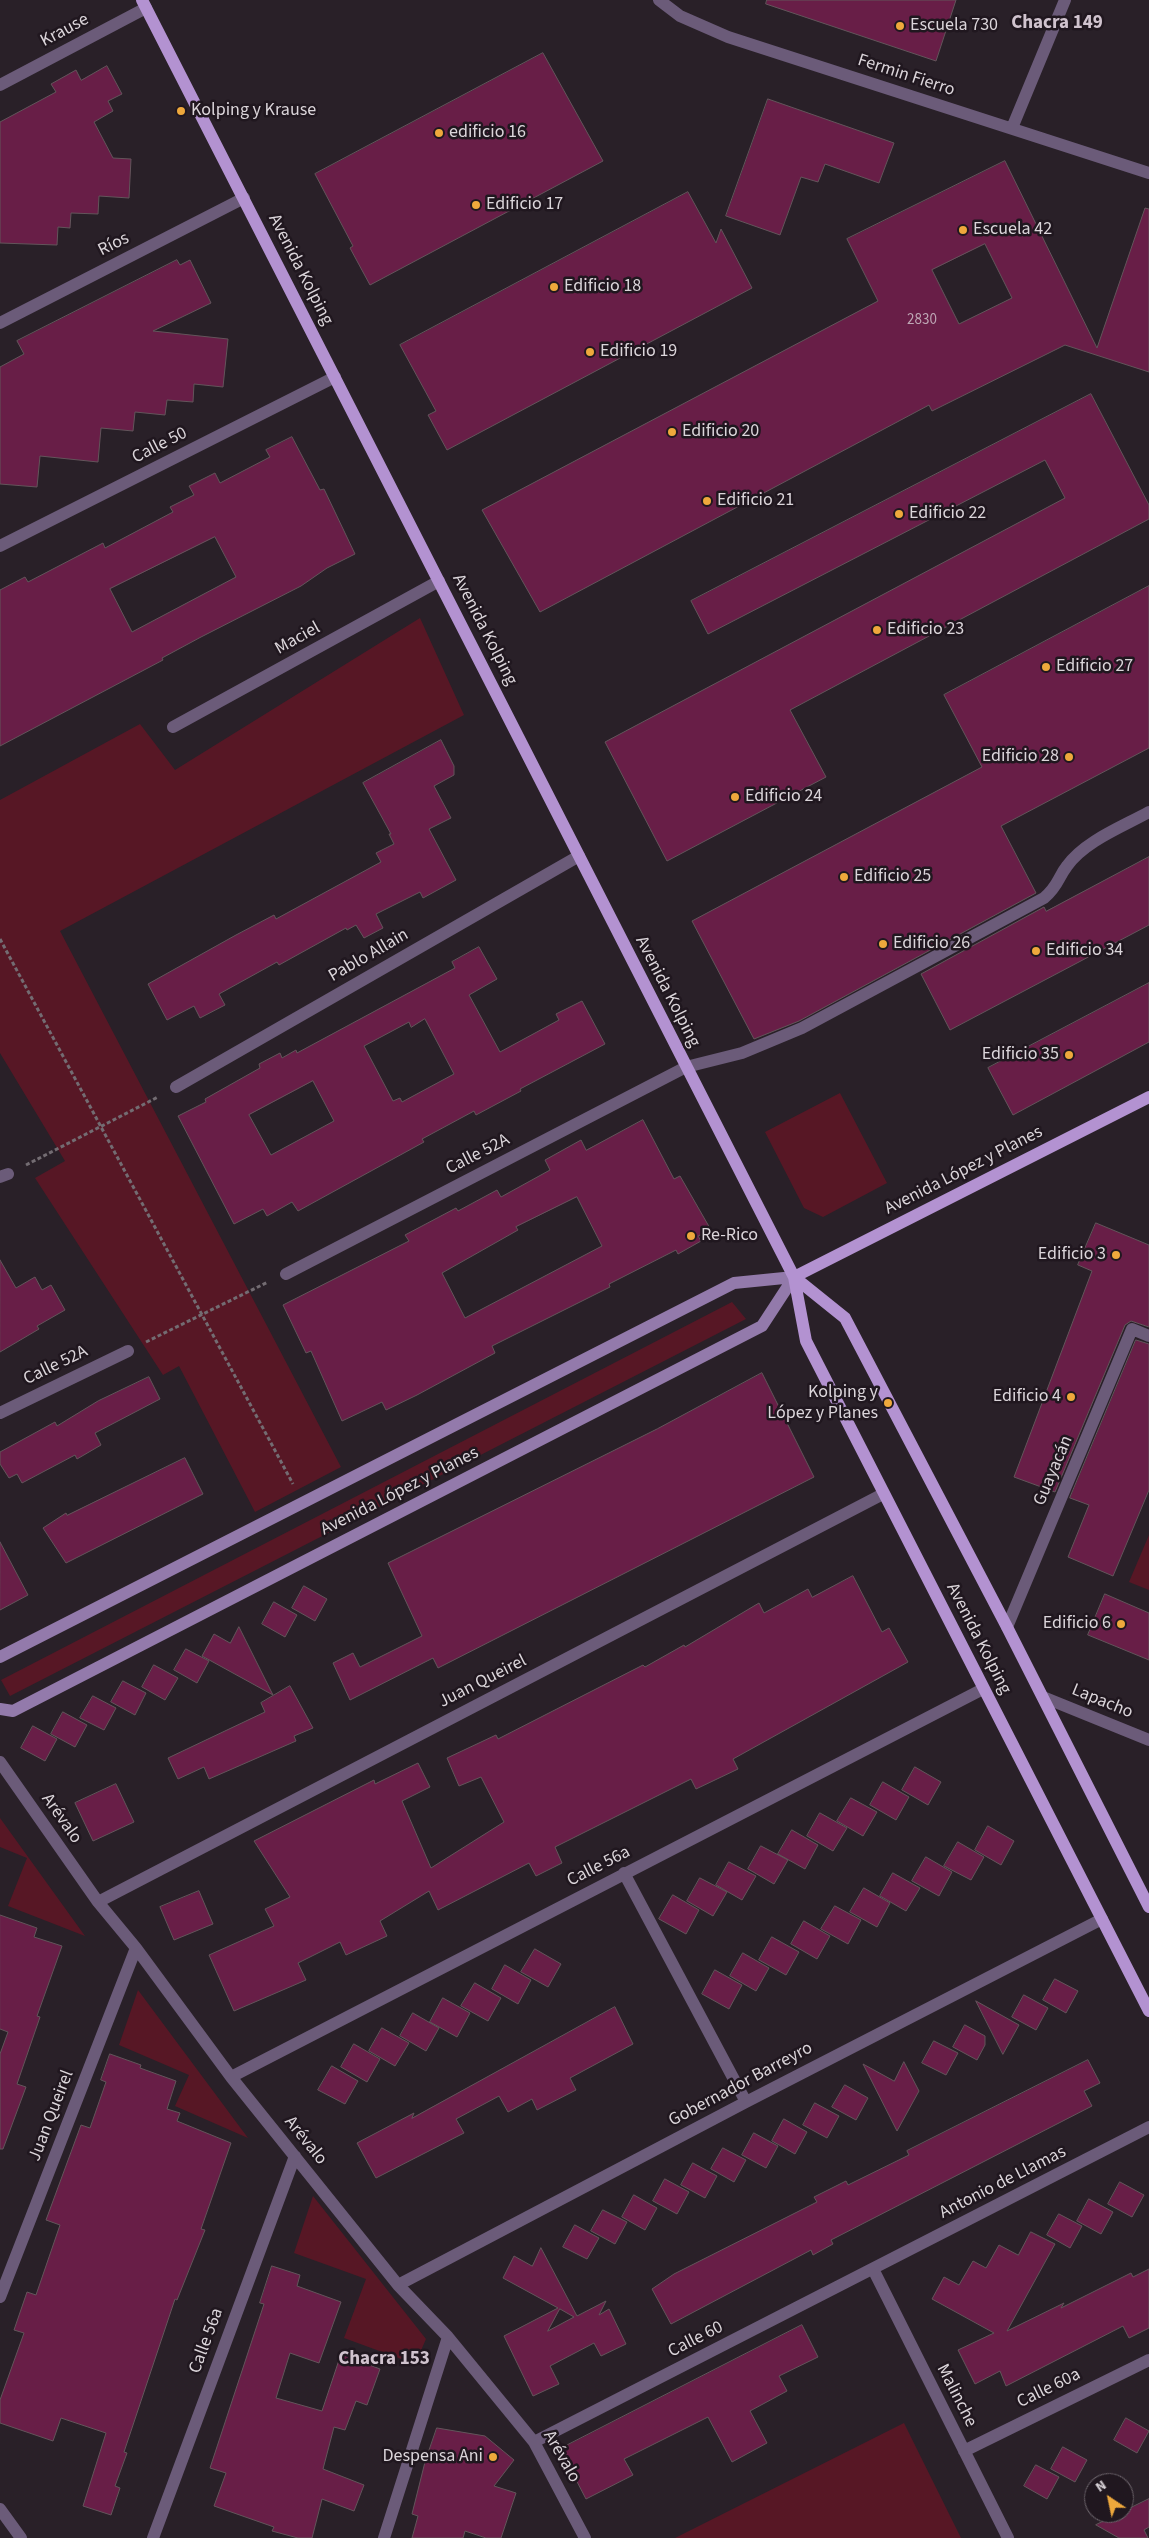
<!DOCTYPE html>
<meta charset="utf-8">
<style>
body{margin:0}
#map{position:relative;width:1149px;height:2538px;overflow:hidden;background:#292028;font-family:"Source Sans 3",sans-serif}
canvas{display:block}
.north{position:absolute;left:1084px;top:2473px;width:50px;height:50px;box-sizing:border-box;background:#20171f;border:1px solid #6b636a;border-radius:50%;rotate:326deg;font-size:14px;font-weight:700;line-height:20px;text-align:center;color:#dbd5da}
.north::after{content:'';display:block;margin:auto;width:18px;height:22px;background:#eea83c;clip-path:polygon(50% 0,100% 100%,50% 72%,0 100%)}
</style>
<div id="map">
<canvas width="1149" height="2538"></canvas>
<div class="north">N</div>
</div>
<script>
const c = document.querySelector('canvas').getContext('2d');
c.lineJoin = 'round';
function fill(path, color) { c.fillStyle = color; c.fill(path, 'evenodd'); }
function trace(path, color, width, dash) { c.strokeStyle = color; c.lineWidth = width; c.lineCap = dash ? 'butt' : 'round'; c.setLineDash(dash || []); c.stroke(path); }
function drawText(font, color, halo, rows, align = 'center') {
  c.font = font + ' "Source Sans 3",sans-serif'; c.lineWidth = 5; c.setLineDash([]); c.textBaseline = 'middle'; c.strokeStyle = halo; c.fillStyle = color; for (const [text, x, y, turn = 0] of rows) {
    c.save(); c.translate(x, y); c.rotate((+turn || 0) * Math.PI / 180); c.textAlign = isNaN(turn) ? turn : align; if (halo) c.strokeText(text, 0, 0); c.fillText(text, 0, 0); c.restore();
  }
}
fill(new Path2D(`
 M 420,618 L 464,715 L 60,931 L 341,1467 L 255,1512 L 179,1366 L 163,1375 L 35,1178 L 65,1161 L 0,1053 L 0,800 L 140,724 L 175,770 Z
 M 840,1093 L 887,1183 L 823,1217 L 804,1208 L 765,1132 Z
 M 732,1302 L 746,1319 L 10,1696 L 1,1680 Z
 M 1149,1535 L 1149,1590 L 1129,1582 Z
 M 0,1818 L 85,1936 L 8,1906 L 27,1858 L 0,1847 Z
 M 138,1990 L 248,2138 L 175,2106 L 189,2075 L 119,2045 Z
 M 313,2196 L 426,2339 L 415,2364 L 344,2338 L 366,2279 L 294,2253 Z
 M 904,2423 L 961,2538 L 675,2538 Z`), '#571725');
const building = new Path2D(`
 M 767,0 L 956,0 L 936,61 L 766,4 Z
 M 543,53 L 603,161 L 370,285 L 350,248 L 353,246 L 315,174 Z
 M 107,66 L 122,94 L 108,101 L 113,111 L 94,122 L 113,158 L 131,159 L 129,198 L 99,196 L 98,214 L 71,213 L 70,228 L 58,227 L 57,245 L 0,243 L 0,122 L 56,92 L 51,84 L 76,70 L 81,80 Z
 M 768,99 L 894,143 L 879,183 L 825,164 L 818,182 L 801,177 L 780,235 L 726,216 Z
 M 1005,161 L 1097,348 L 1145,208 L 1149,209 L 1149,372 L 1065,345 L 932,411 L 929,405 L 540,612 L 482,510 L 878,301 L 847,239 ZM 985,244 L 1012,298 L 959,324 L 932,270 Z
 M 688,192 L 716,243 L 721,229 L 752,288 L 447,450 L 428,415 L 436,411 L 400,345 Z
 M 177,260 L 180,265 L 190,260 L 211,303 L 153,331 L 228,339 L 223,387 L 194,384 L 193,402 L 167,400 L 165,415 L 135,412 L 133,431 L 101,428 L 98,462 L 40,456 L 37,487 L 0,484 L 0,367 L 24,354 L 17,341 Z
 M 1091,394 L 1149,505 L 1149,519 L 790,710 L 826,777 L 667,861 L 605,742 L 1065,498 L 1045,460 L 708,634 L 691,601 Z
 M 292,437 L 320,490 L 324,489 L 355,554 L 327,568 L 301,586 L 201,637 L 162,658 L 163,660 L 0,746 L 0,590 L 25,577 L 28,582 L 103,543 L 105,548 L 173,512 L 170,507 L 194,495 L 189,486 L 215,473 L 220,483 L 270,457 L 266,450 ZM 215,537 L 236,577 L 132,632 L 110,589 Z
 M 1149,586 L 1149,748 L 1001,826 L 1036,893 L 799,1021 L 754,1039 L 692,921 L 982,767 L 944,695 Z
 M 441,740 L 454,766 L 454,775 L 434,786 L 451,818 L 429,829 L 456,880 L 423,898 L 420,892 L 376,914 L 383,928 L 364,938 L 356,925 L 347,930 L 346,928 L 279,965 L 277,962 L 219,994 L 225,1005 L 200,1018 L 194,1006 L 167,1020 L 148,984 L 236,935 L 274,915 L 276,919 L 381,862 L 376,853 L 394,844 L 389,834 L 391,834 L 363,783 Z
 M 1149,857 L 1149,925 L 950,1030 L 921,974 L 1044,907 L 1046,911 Z
 M 479,947 L 497,979 L 469,995 L 500,1052 L 559,1020 L 556,1014 L 582,1001 L 605,1044 L 520,1089 L 521,1091 L 476,1115 L 474,1111 L 422,1139 L 424,1142 L 298,1211 L 292,1202 L 267,1216 L 263,1209 L 234,1224 L 178,1116 L 206,1102 L 205,1099 L 260,1068 L 259,1064 L 280,1053 L 282,1058 L 296,1050 L 297,1053 L 455,968 L 452,962 ZM 425,1019 L 454,1074 L 402,1102 L 400,1098 L 393,1101 L 364,1046 L 409,1022 L 411,1027 ZM 313,1081 L 334,1121 L 271,1155 L 249,1115 Z
 M 1149,983 L 1149,1042 L 1013,1115 L 988,1068 Z
 M 643,1120 L 674,1179 L 680,1176 L 711,1230 L 698,1236 L 701,1241 L 678,1254 L 676,1250 L 609,1284 L 610,1287 L 492,1346 L 495,1353 L 417,1395 L 386,1410 L 382,1402 L 342,1421 L 311,1351 L 306,1353 L 283,1305 L 409,1241 L 405,1235 L 456,1208 L 458,1211 L 497,1190 L 501,1197 L 550,1170 L 545,1160 L 581,1140 L 586,1150 ZM 577,1197 L 602,1246 L 465,1318 L 442,1273 L 518,1230 L 516,1227 Z
 M 1096,1223 L 1149,1245 L 1149,1327 L 1131,1321 L 1125,1325 L 1055,1492 L 1014,1477 L 1092,1271 L 1078,1265 Z
 M 0,1260 L 16,1288 L 35,1277 L 42,1290 L 51,1285 L 65,1310 L 37,1326 L 39,1329 L 0,1352 Z
 M 1136,1340 L 1149,1344 L 1149,1490 L 1113,1576 L 1068,1557 L 1089,1505 L 1070,1498 Z
 M 762,1373 L 814,1477 L 438,1668 L 433,1658 L 350,1700 L 333,1663 L 353,1653 L 360,1667 L 422,1636 L 388,1563 L 657,1429 Z
 M 149,1377 L 160,1399 L 95,1433 L 101,1445 L 77,1459 L 75,1455 L 22,1483 L 17,1474 L 9,1478 L 0,1464 L 0,1452 L 55,1422 L 57,1426 L 98,1401 Z
 M 185,1458 L 203,1494 L 66,1563 L 43,1528 L 66,1513 L 67,1515 Z
 M 0,1542 L 28,1595 L 0,1610 Z
 M 853,1576 L 882,1632 L 889,1628 L 908,1662 L 733,1759 L 738,1769 L 696,1789 L 691,1779 L 555,1847 L 562,1863 L 536,1876 L 529,1863 L 438,1910 L 429,1891 L 380,1921 L 387,1936 L 346,1955 L 340,1942 L 298,1963 L 306,1980 L 234,2011 L 209,1955 L 274,1926 L 265,1909 L 290,1897 L 254,1841 L 374,1780 L 375,1784 L 418,1763 L 430,1787 L 402,1801 L 431,1868 L 504,1822 L 481,1777 L 459,1786 L 447,1758 L 496,1735 L 498,1739 L 643,1665 L 645,1667 L 684,1645 L 685,1647 L 759,1603 L 764,1613 L 808,1589 L 812,1597 Z
 M 304,1586 L 327,1599 L 315,1621 L 292,1608 Z
 M 1105,1594 L 1149,1613 L 1149,1660 L 1088,1635 Z
 M 274,1602 L 297,1615 L 285,1637 L 262,1624 Z
 M 239,1627 L 273,1695 L 202,1656 L 214,1634 L 230,1643 Z
 M 186,1649 L 209,1661 L 197,1683 L 174,1670 Z
 M 154,1665 L 178,1678 L 165,1700 L 142,1687 Z
 M 123,1681 L 146,1693 L 135,1715 L 111,1702 Z
 M 290,1686 L 313,1728 L 294,1736 L 296,1741 L 209,1779 L 204,1767 L 178,1779 L 168,1758 L 265,1712 L 261,1703 Z
 M 93,1696 L 116,1708 L 104,1730 L 80,1718 Z
 M 63,1712 L 87,1725 L 75,1747 L 51,1734 Z
 M 33,1726 L 57,1739 L 45,1761 L 21,1748 Z
 M 915,1767 L 941,1782 L 928,1805 L 902,1790 Z
 M 883,1782 L 909,1797 L 896,1820 L 870,1805 Z
 M 116,1784 L 134,1822 L 93,1841 L 75,1803 Z
 M 851,1798 L 877,1812 L 863,1836 L 837,1821 Z
 M 820,1813 L 847,1828 L 833,1851 L 807,1836 Z
 M 988,1826 L 1014,1841 L 1001,1865 L 975,1850 Z
 M 792,1830 L 818,1845 L 805,1869 L 778,1854 Z
 M 958,1842 L 984,1857 L 971,1880 L 944,1866 Z
 M 761,1846 L 788,1860 L 774,1884 L 748,1869 Z
 M 926,1857 L 952,1872 L 939,1896 L 912,1881 Z
 M 729,1862 L 756,1876 L 742,1900 L 716,1885 Z
 M 893,1873 L 920,1888 L 906,1911 L 880,1896 Z
 M 700,1878 L 727,1892 L 713,1916 L 687,1901 Z
 M 864,1888 L 890,1903 L 877,1927 L 850,1912 Z
 M 199,1891 L 213,1924 L 174,1940 L 160,1907 Z
 M 673,1895 L 699,1910 L 686,1934 L 659,1919 Z
 M 835,1906 L 861,1920 L 848,1944 L 821,1929 Z
 M 0,1915 L 37,1928 L 34,1937 L 62,1946 L 37,2016 L 40,2017 L 17,2084 L 26,2087 L 3,2149 L 0,2149 L 0,2054 L 8,2032 L 0,2029 Z
 M 804,1921 L 830,1936 L 817,1959 L 791,1944 Z
 M 772,1937 L 799,1952 L 786,1975 L 759,1960 Z
 M 535,1949 L 561,1964 L 548,1987 L 521,1972 Z
 M 743,1953 L 769,1968 L 756,1991 L 730,1976 Z
 M 505,1965 L 531,1980 L 518,2004 L 492,1989 Z
 M 715,1970 L 742,1985 L 729,2009 L 702,1994 Z
 M 1055,1979 L 1078,1991 L 1066,2013 L 1043,2000 Z
 M 475,1983 L 501,1998 L 488,2021 L 461,2006 Z
 M 1024,1995 L 1048,2008 L 1036,2030 L 1012,2017 Z
 M 443,1998 L 470,2013 L 457,2037 L 430,2022 Z
 M 976,2001 L 1019,2025 L 1003,2054 Z
 M 615,2007 L 633,2044 L 570,2078 L 576,2090 L 537,2110 L 532,2099 L 508,2112 L 499,2096 L 456,2119 L 464,2133 L 376,2178 L 357,2143 L 414,2113 L 412,2118 Z
 M 413,2013 L 439,2028 L 426,2051 L 400,2036 Z
 M 965,2025 L 985,2036 L 985,2045 L 977,2060 L 953,2047 Z
 M 382,2028 L 409,2043 L 395,2066 L 369,2051 Z
 M 934,2041 L 958,2053 L 946,2075 L 922,2063 Z
 M 354,2044 L 380,2059 L 367,2082 L 341,2067 Z
 M 110,2054 L 141,2065 L 140,2068 L 176,2081 L 167,2109 L 180,2113 L 177,2121 L 231,2143 L 201,2229 L 205,2230 L 177,2300 L 175,2299 L 124,2452 L 127,2453 L 115,2486 L 120,2488 L 111,2515 L 83,2506 L 106,2433 L 61,2418 L 53,2441 L 0,2423 L 0,2400 L 24,2333 L 14,2330 L 27,2292 L 36,2295 L 60,2225 L 46,2220 L 81,2125 L 90,2128 L 106,2082 L 101,2080 Z
 M 1088,2060 L 1100,2083 L 1084,2091 L 1092,2106 L 831,2240 L 833,2244 L 813,2255 L 811,2250 L 671,2324 L 652,2289 L 674,2274 L 817,2202 L 814,2197 L 846,2181 L 848,2185 L 909,2155 L 907,2151 Z
 M 904,2062 L 919,2091 L 897,2131 L 863,2064 L 894,2081 Z
 M 332,2066 L 358,2081 L 345,2104 L 318,2090 Z
 M 845,2085 L 868,2098 L 856,2120 L 832,2107 Z
 M 815,2103 L 839,2116 L 827,2138 L 803,2125 Z
 M 784,2119 L 807,2132 L 795,2154 L 772,2141 Z
 M 754,2133 L 778,2146 L 766,2168 L 742,2155 Z
 M 723,2148 L 746,2160 L 734,2182 L 711,2169 Z
 M 693,2163 L 717,2176 L 705,2198 L 681,2185 Z
 M 665,2179 L 689,2192 L 677,2214 L 653,2201 Z
 M 1120,2182 L 1144,2195 L 1132,2217 L 1108,2204 Z
 M 634,2195 L 657,2208 L 645,2230 L 622,2217 Z
 M 1089,2199 L 1113,2212 L 1101,2234 L 1077,2221 Z
 M 603,2210 L 627,2222 L 615,2244 L 591,2231 Z
 M 1059,2214 L 1082,2226 L 1070,2248 L 1047,2235 Z
 M 575,2225 L 599,2238 L 587,2259 L 563,2247 Z
 M 1031,2232 L 1055,2244 L 1007,2331 L 1064,2303 L 1061,2308 L 1131,2273 L 1133,2277 L 1149,2269 L 1149,2328 L 1129,2338 L 1123,2326 L 1006,2386 L 1000,2371 L 975,2384 L 958,2350 L 994,2333 L 932,2299 L 944,2277 L 959,2285 L 973,2261 L 986,2268 L 999,2245 L 1018,2255 Z
 M 541,2248 L 577,2316 L 606,2301 L 599,2315 L 609,2309 L 626,2344 L 601,2356 L 594,2343 L 550,2366 L 559,2384 L 533,2396 L 504,2336 L 558,2308 L 503,2278 L 514,2256 L 532,2266 ZM 560,2309 L 574,2317 L 548,2331 Z
 M 272,2266 L 300,2275 L 297,2286 L 341,2302 L 319,2363 L 290,2353 L 276,2398 L 322,2411 L 341,2354 L 380,2369 L 367,2405 L 356,2401 L 345,2430 L 334,2427 L 323,2469 L 364,2485 L 354,2511 L 322,2499 L 312,2538 L 298,2538 L 272,2531 L 274,2527 L 214,2506 L 226,2473 L 210,2468 L 264,2304 L 260,2303 Z
 M 802,2325 L 818,2357 L 779,2376 L 787,2391 L 750,2411 L 767,2443 L 732,2462 L 708,2417 L 624,2459 L 633,2475 L 586,2499 L 560,2449 Z
 M 1126,2418 L 1149,2431 L 1137,2453 L 1114,2440 Z
 M 437,2428 L 485,2436 L 514,2460 L 494,2486 L 516,2493 L 501,2538 L 486,2538 L 465,2531 L 463,2538 L 412,2538 L 418,2516 L 412,2514 L 425,2462 Z
 M 1063,2447 L 1087,2460 L 1075,2482 L 1051,2469 Z
 M 1036,2465 L 1059,2477 L 1047,2499 L 1024,2486 Z
 M 1149,2499 L 1149,2527 L 1144,2530 L 1148,2538 L 1119,2538 L 1096,2525 Z`);
fill(building, '#681e47');
trace(building, '#63555b', 1);
trace(new Path2D(`
 M 0,939 L 293,1484
 M 26,1165 L 158,1097
 M 146,1342 L 268,1282`), '#736c72', 3, [4, 2.5]);
trace(new Path2D(`
 M 659,0 L 680,16 L 728,37 L 1149,173
 M 0,85 L 146,8
 M 1012,128 L 1065,0
 M 0,323 L 244,198
 M 0,546 L 335,377
 M 173,727 L 439,581
 M 176,1087 L 579,856
 M 0,1177 L 8,1174
 M 286,1274 L 686,1067 L 742,1053 L 802,1028 L 1044,898 C 1059,885 1057,879 1067,866 C 1085,841 1122,827 1149,812
 M 0,1413 L 128,1351
 M 1007,1627 L 1132,1329 L 1149,1336
 M 1043,1697 L 1149,1740
 M 0,1762 L 98,1902 L 136,1948 L 231,2077 L 398,2285 L 448,2337 L 534,2442 L 585,2538
 M 624,1873 L 746,2102
 M 98,1902 L 883,1494
 M 231,2077 L 983,1689
 M 873,2269 L 1008,2538
 M 398,2285 L 746,2102 L 1102,1919
 M 0,2297 L 136,1948
 M 534,2442 L 1149,2127
 M 964,2451 L 1149,2360
 M 0,2509 L 21,2538
 M 153,2538 L 295,2156
 M 384,2538 L 448,2337`), '#6b5b79', 12);
trace(new Path2D(`
 M 0,1657 L 734,1283 L 794,1277
 M 0,1709 L 13,1711 L 762,1326 L 794,1277`), '#937aab', 12);
trace(new Path2D(`
 M 142,0 L 794,1277 L 806,1341 L 1149,2011
 M 794,1277 L 845,1318 L 1007,1627 L 1149,1907
 M 794,1277 L 1149,1097`), '#b392d1', 12);
for (const [x, y, r, color] of [
 [900,26,5,"#eea83c"],
 [181,111,5,"#eea83c"],
 [439,133,5,"#eea83c"],
 [476,205,5,"#eea83c"],
 [963,230,5,"#eea83c"],
 [554,287,5,"#eea83c"],
 [590,352,5,"#eea83c"],
 [672,432,5,"#eea83c"],
 [707,501,5,"#eea83c"],
 [899,514,5,"#eea83c"],
 [877,630,5,"#eea83c"],
 [1046,667,5,"#eea83c"],
 [1069,757,5,"#eea83c"],
 [735,797,5,"#eea83c"],
 [844,877,5,"#eea83c"],
 [883,944,5,"#eea83c"],
 [1036,951,5,"#eea83c"],
 [1069,1055,5,"#eea83c"],
 [691,1236,5,"#eea83c"],
 [1116,1255,5,"#eea83c"],
 [1071,1397,5,"#eea83c"],
 [888,1403,5,"#eea83c"],
 [1121,1624,5,"#eea83c"],
 [493,2457,5,"#eea83c"]
]) { const dot = new Path2D(); dot.arc(x, y, r, 0, 2 * Math.PI); c.fillStyle = color; c.fill(dot); trace(dot, '#20171f', 2); }
drawText('15px', '#bea7b5', null, [
 ["2830",922,321]
]);
drawText('18px', '#dbd5da', '#20171f', [
 ["Escuela 730",910,26],
 ["Kolping y Krause",191,111],
 ["edificio 16",449,133],
 ["Edificio 17",486,205],
 ["Escuela 42",973,230],
 ["Edificio 18",564,287],
 ["Edificio 19",600,352],
 ["Edificio 20",682,432],
 ["Edificio 21",717,501],
 ["Edificio 22",909,514],
 ["Edificio 23",887,630],
 ["Edificio 27",1056,667],
 ["Edificio 28",1059,757,"right"],
 ["Edificio 24",745,797],
 ["Edificio 25",854,877],
 ["Edificio 26",893,944],
 ["Edificio 34",1046,951],
 ["Edificio 35",1059,1055,"right"],
 ["Re-Rico",701,1236],
 ["Edificio 3",1106,1255,"right"],
 ["Kolping y",878,1393,"right"],
 ["López y Planes",878,1414,"right"],
 ["Edificio 4",1061,1397,"right"],
 ["Edificio 6",1111,1624,"right"],
 ["Despensa Ani",483,2457,"right"]
], 'left');
drawText('18px', '#dbd5da', '#20171f', [
 ["Krause",65,31,-28],
 ["Fermin Fierro",906,76,18],
 ["Ríos",114,245,-27],
 ["Avenida Kolping",300,270,63],
 ["Calle 50",160,446,-27],
 ["Avenida Kolping",484,630,63],
 ["Maciel",298,639,-29],
 ["Pablo Allain",369,956,-30],
 ["Avenida Kolping",667,992,63],
 ["Calle 52A",478,1155,-27],
 ["Avenida López y Planes",964,1171,-27],
 ["Calle 52A",56,1366,-26],
 ["Guayacán",1054,1471,-67],
 ["Avenida López y Planes",400,1492,-27],
 ["Avenida Kolping",978,1639,63],
 ["Juan Queirel",483,1682,-27],
 ["Lapacho",1102,1702,22],
 ["Arévalo",61,1819,55],
 ["Calle 56a",599,1867,-27],
 ["Gobernador Barreyro",741,2085,-28],
 ["Juan Queirel",52,2116,-69],
 ["Arévalo",305,2141,51],
 ["Antonio de Llamas",1003,2183,-27],
 ["Calle 60",696,2340,-27],
 ["Calle 56a",207,2341,-70],
 ["Calle 60a",1049,2389,-26],
 ["Malinche",956,2396,63],
 ["Arévalo",561,2457,60]
]);
drawText('bold 19px', '#d0c3ce', '#20171f', [
 ["Chacra 149",1057,24],
 ["Chacra 153",384,2360]
]);
</script>
